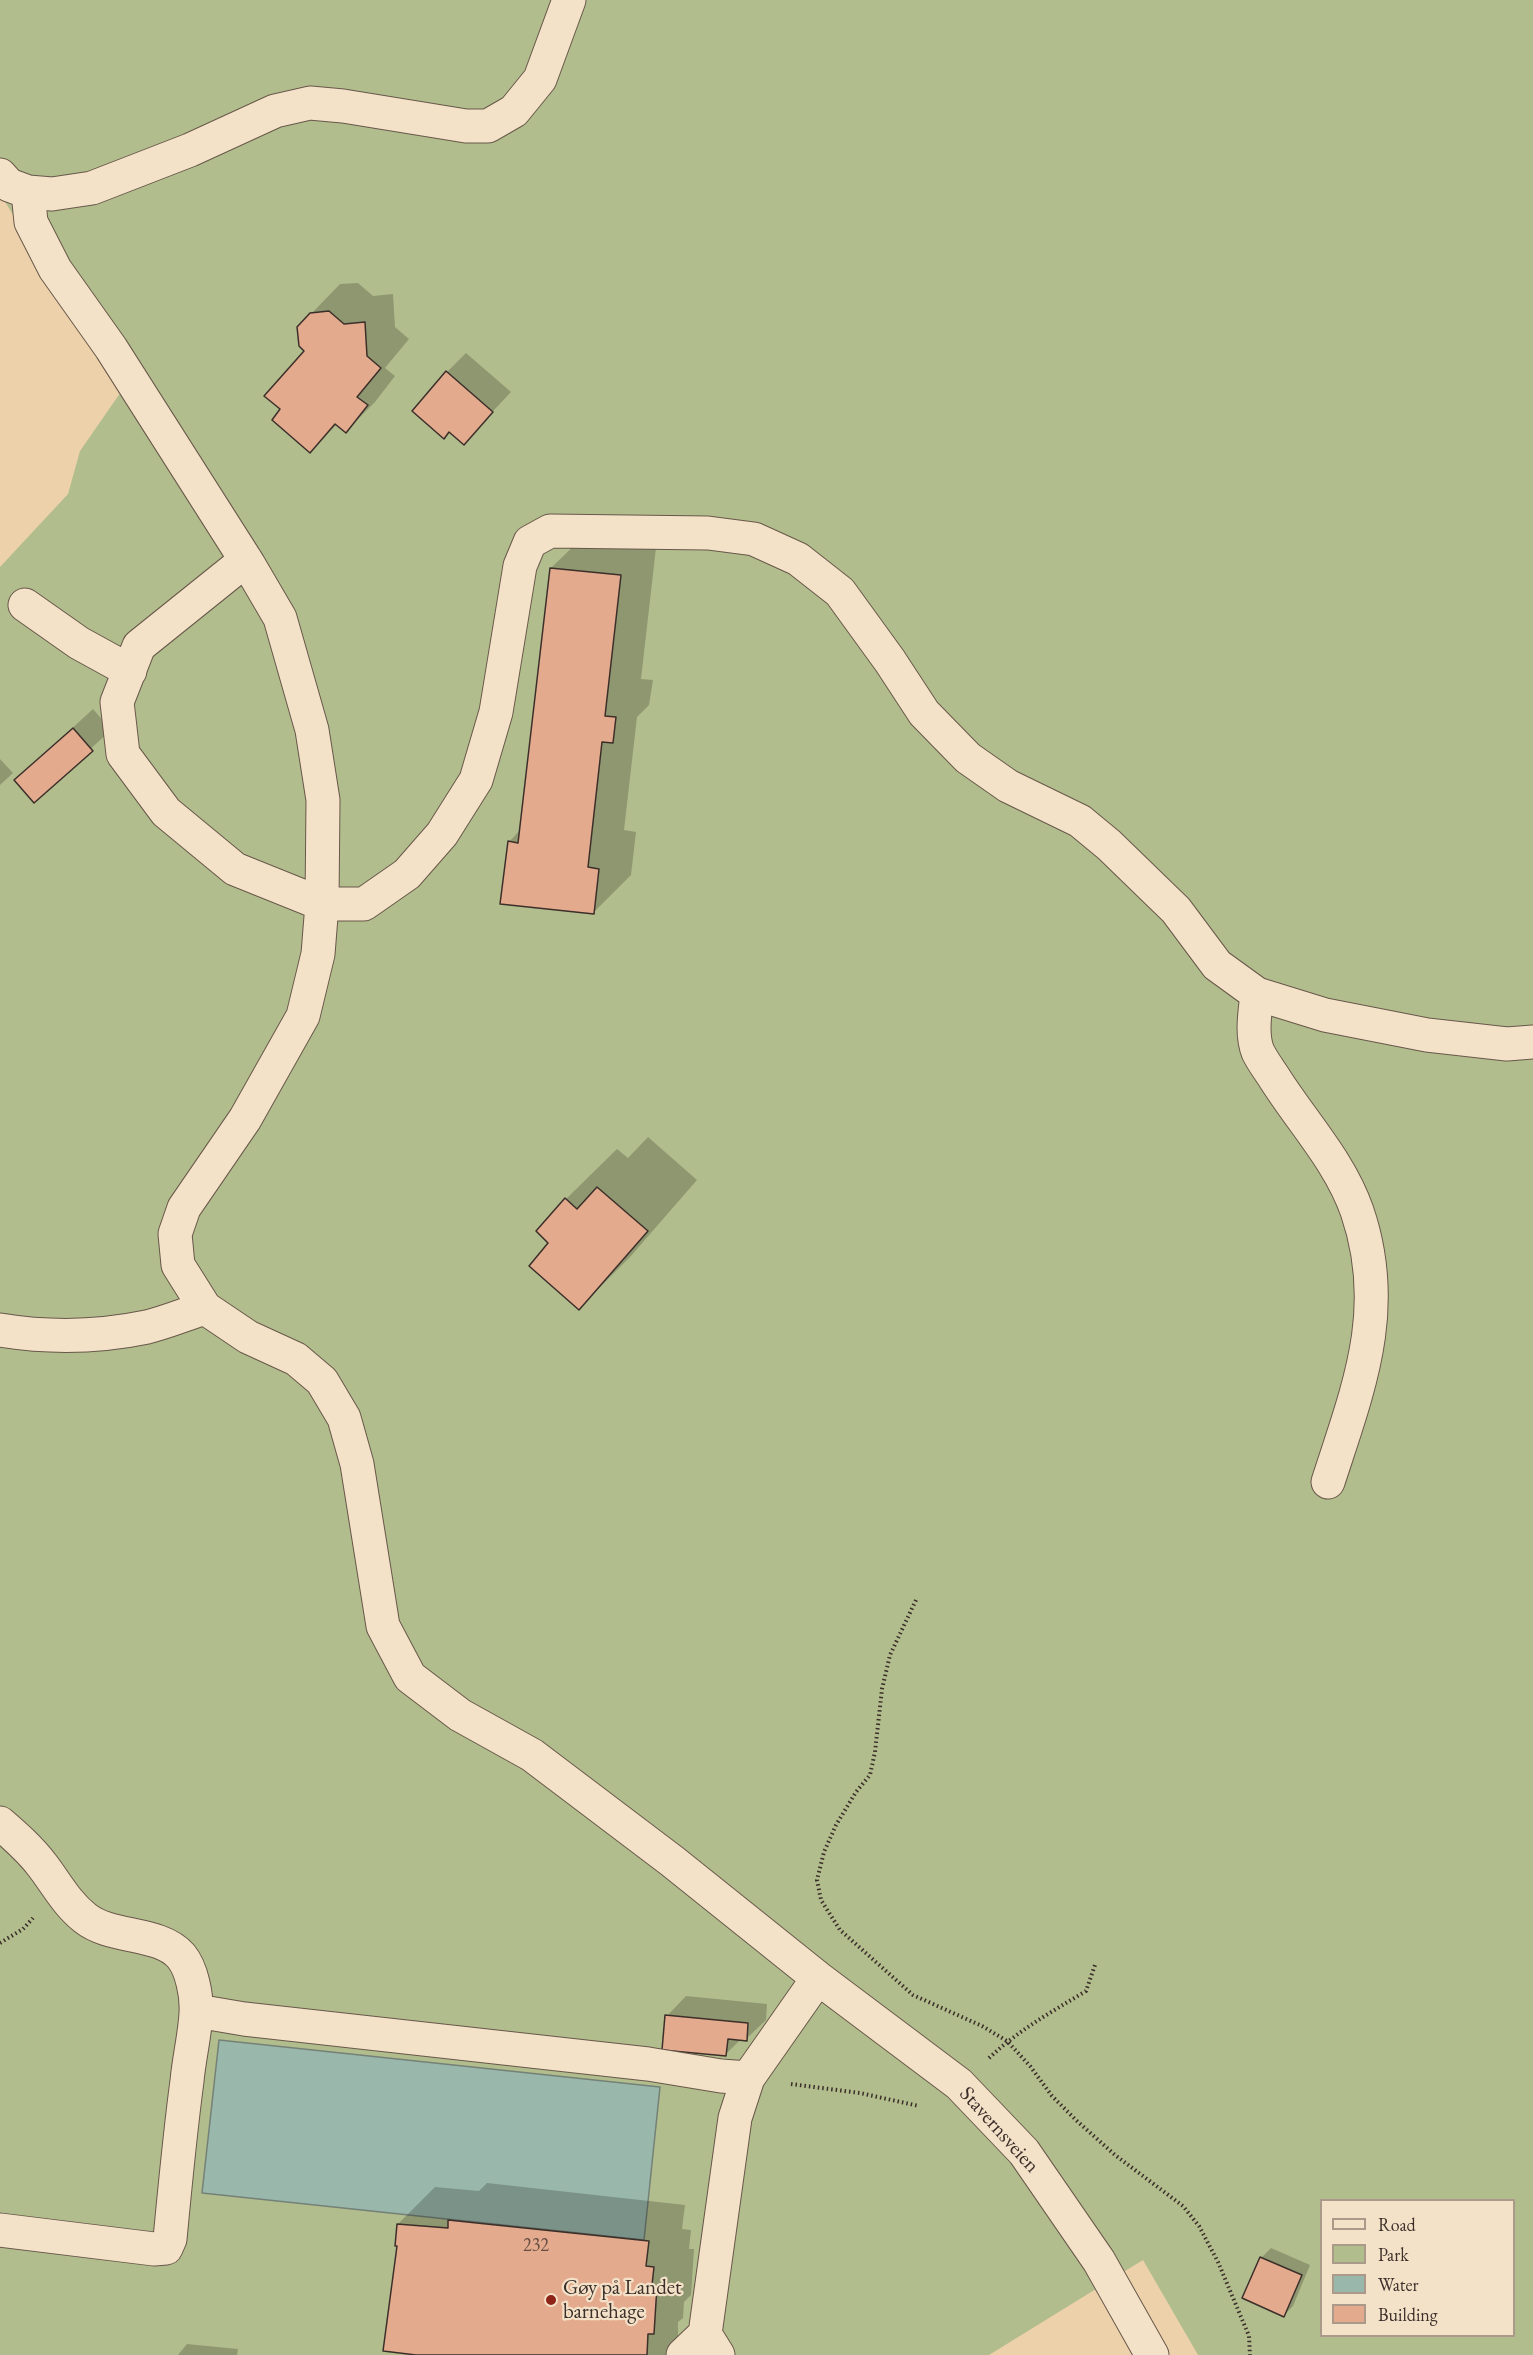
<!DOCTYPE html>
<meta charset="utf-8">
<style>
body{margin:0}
#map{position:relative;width:1533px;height:2355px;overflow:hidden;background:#edd1aa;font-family:"EB Garamond",serif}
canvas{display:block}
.legend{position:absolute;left:1320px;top:2199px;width:195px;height:138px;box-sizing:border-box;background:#f3e1c8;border:2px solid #aa9a89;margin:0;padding:8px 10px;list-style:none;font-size:18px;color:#3c2f2a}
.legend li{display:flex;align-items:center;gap:12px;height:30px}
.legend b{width:30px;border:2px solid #aa9a89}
</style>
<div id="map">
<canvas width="1533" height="2355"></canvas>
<ul class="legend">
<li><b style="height:8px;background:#f3e1c8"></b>Road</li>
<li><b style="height:16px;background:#b2bd8d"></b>Park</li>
<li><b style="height:16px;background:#99b7aa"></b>Water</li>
<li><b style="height:16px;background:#e4aa8d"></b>Building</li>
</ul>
</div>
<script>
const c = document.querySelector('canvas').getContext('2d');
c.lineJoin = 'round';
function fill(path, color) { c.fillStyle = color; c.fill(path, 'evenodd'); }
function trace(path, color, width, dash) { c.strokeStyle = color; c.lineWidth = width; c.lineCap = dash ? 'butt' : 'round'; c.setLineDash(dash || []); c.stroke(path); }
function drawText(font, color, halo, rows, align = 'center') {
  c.font = font + ' "EB Garamond",serif'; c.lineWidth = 4.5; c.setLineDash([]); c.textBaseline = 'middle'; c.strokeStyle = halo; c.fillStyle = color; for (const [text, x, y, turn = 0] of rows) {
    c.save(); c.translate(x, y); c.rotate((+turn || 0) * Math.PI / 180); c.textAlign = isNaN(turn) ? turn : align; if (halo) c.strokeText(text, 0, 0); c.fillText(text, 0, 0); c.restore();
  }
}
fill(new Path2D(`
 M 0,0 L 1533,0 L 1533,2355 L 1198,2355 L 1143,2260 L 989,2355 L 0,2355 L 0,567 L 68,494 L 80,451 L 123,389 L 0,194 ZM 1322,2200 L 1514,2200 L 1514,2336 L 1322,2336 Z`), '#b2bd8d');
const water = new Path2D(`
 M 219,2040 L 660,2087 L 644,2240 L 202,2193 Z`);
fill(water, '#99b7aa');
trace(water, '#748177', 1.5);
fill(new Path2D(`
 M 358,283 L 373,296 L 393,294 L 395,327 L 409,339 L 385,368 L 395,376 L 375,402 L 346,431 L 337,424 L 310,451 L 282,409 L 306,351 L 311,314 L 340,284 Z
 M 466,353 L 511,392 L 464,442 L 447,372 Z
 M 589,531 L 657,539 L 641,679 L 653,680 L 649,705 L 637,717 L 624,830 L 636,832 L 631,875 L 594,912 L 509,842 L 521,829 L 551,568 Z
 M 93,709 L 111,730 L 34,801 L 16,780 Z
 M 0,759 L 13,773 L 0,785 Z
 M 648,1137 L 697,1180 L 630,1257 L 579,1308 L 551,1243 L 538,1231 L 566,1199 L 617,1149 L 628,1158 Z
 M 686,1996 L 767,2004 L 766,2020 L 746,2039 L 741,2039 L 726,2054 L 667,2016 Z
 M 487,2183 L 685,2205 L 682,2229 L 691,2230 L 689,2249 L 694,2249 L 691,2295 L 684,2302 L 683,2318 L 678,2322 L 678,2343 L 666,2355 L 428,2355 L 399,2245 L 398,2224 L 435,2187 L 479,2191 Z
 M 1271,2248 L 1310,2265 L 1293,2306 L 1284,2315 L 1244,2298 L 1261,2258 Z
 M 187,2344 L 238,2349 L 237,2355 L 178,2355 Z`), '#0003');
const building = new Path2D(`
 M 329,311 L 344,324 L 365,322 L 367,356 L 381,368 L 357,397 L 368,405 L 346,433 L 335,424 L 310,453 L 272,420 L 280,409 L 264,396 L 304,351 L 299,346 L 297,327 L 310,313 Z
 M 446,371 L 493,412 L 464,445 L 449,432 L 444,439 L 412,411 Z
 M 550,568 L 621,575 L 605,716 L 616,717 L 613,743 L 602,742 L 588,867 L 599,869 L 594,914 L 500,904 L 508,841 L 518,843 Z
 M 73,728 L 93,751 L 34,803 L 14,780 Z
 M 597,1187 L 648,1231 L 579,1310 L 529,1266 L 548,1243 L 536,1231 L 565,1198 L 577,1209 Z
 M 665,2015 L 748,2023 L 747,2041 L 728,2039 L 726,2056 L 662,2050 Z
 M 448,2220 L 649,2241 L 646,2266 L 654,2267 L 652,2285 L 657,2286 L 654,2334 L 648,2334 L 647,2355 L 416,2355 L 383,2351 L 397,2246 L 395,2246 L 397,2224 L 448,2228 Z
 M 1260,2257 L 1302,2275 L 1284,2317 L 1242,2298 Z`);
fill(building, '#e4aa8d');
trace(building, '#3c2f2a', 1.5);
const minor = new Path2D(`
 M 0,175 L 9,185 L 28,192 L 52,194 L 92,188 L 190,150 L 275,111 L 310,103 L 343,106 L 466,126 L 488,126 L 514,111 L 540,79 L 569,0
 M 28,192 L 31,222 L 55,269 L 111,348 L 249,565 L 280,618 L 312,730 L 323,800 L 322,904 L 318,954 L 303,1016 L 245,1119 L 184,1208 L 175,1234 L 178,1265 L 205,1308 L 248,1337 L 296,1359 L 322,1381 L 344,1418 L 357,1464 L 383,1626 L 410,1677 L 460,1715 L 532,1755 L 672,1861 L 818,1978 L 959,2084 L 1024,2152 L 1099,2261 L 1152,2355
 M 246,560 L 139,646 L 117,702 L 123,754 L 166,812 L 235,869 L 322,904 L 364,904 L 407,874 L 442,834 L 476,780 L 496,712 L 520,566 L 530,542 L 550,531 L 708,533 L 754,539 L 798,559 L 840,592 L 890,661 L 924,713 L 968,758 L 1008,786 L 1080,821 L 1109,845 L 1176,910 L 1217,965 L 1257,994 L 1325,1015 L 1427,1035 L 1507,1044 L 1533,1042
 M 25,605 L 79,643 L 130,671
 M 1257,994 C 1255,1012 1251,1035 1258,1052 C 1263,1062 1270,1071 1275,1079 C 1303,1123 1340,1162 1357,1211 C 1391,1310 1358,1389 1328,1482
 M 0,1330 C 49,1338 99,1337 147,1327 C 167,1322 186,1314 205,1308
 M 0,1823 C 15,1836 30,1849 42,1865 C 56,1883 66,1903 85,1918 C 111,1939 159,1931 181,1956 C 192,1969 197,1996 196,2013 C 195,2035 189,2058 187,2081 C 180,2133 175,2186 170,2239 L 166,2248 L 154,2249 L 0,2230
 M 197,2011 L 244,2019 L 648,2064 L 721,2076 L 748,2078
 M 705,2334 L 735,2118 L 748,2078 L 818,1978
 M 683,2355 L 705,2334 L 718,2355`);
trace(minor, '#68584a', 35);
trace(new Path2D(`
 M 916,1600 L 890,1655 L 882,1689 L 875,1752 L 870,1775 L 856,1792 L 836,1825 L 824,1852 L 817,1880 L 821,1900 L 840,1930 L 913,1995 L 982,2026 L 1007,2041 L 1030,2066 L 1052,2096 L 1078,2122 L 1115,2155 L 1183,2206 L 1199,2226 L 1218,2262 L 1249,2336 L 1250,2355
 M 0,1943 L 23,1929 L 33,1918
 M 989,2058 C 1020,2029 1050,2013 1086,1991 L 1095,1965
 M 791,2084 L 860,2093 L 919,2106`), '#3c2f2a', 4, [1.5, 3]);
trace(minor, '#f3e1c8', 33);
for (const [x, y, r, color] of [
 [551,2300,6,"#8f2418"]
]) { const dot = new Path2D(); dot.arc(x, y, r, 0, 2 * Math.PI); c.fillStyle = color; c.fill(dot); trace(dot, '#f3e1c8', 2); }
drawText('18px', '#664e43', null, [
 ["232",536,2246]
]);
drawText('21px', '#3c2f2a', '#f3e1c8', [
 ["Stavernsveien",999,2130,48]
]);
drawText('21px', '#3c2f2a', '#f3e1c8', [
 ["Gøy på Landet",563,2288],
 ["barnehage",563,2312]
], 'left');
</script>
